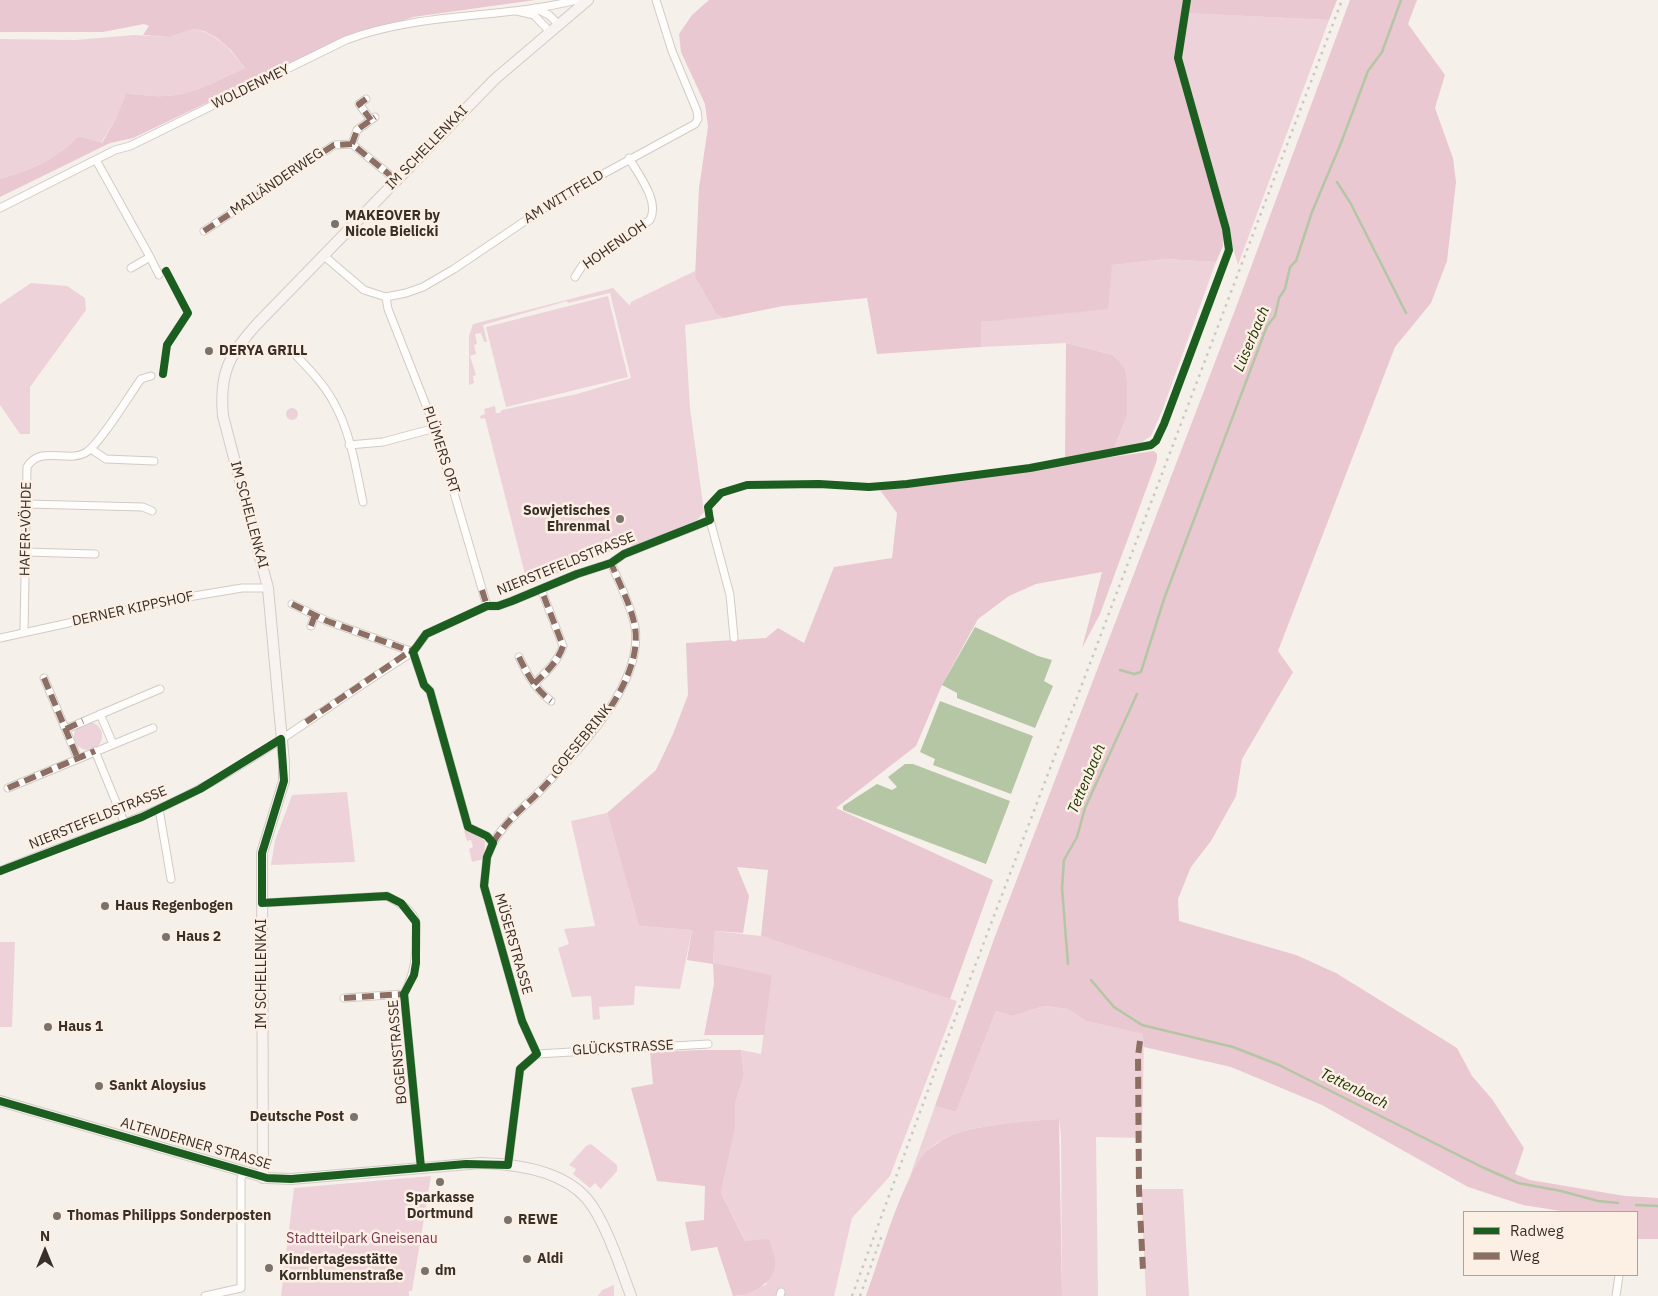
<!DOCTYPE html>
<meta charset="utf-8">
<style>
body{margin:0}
#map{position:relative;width:1658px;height:1296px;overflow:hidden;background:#f6f0ea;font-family:"IBM Plex Sans",sans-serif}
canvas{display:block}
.legend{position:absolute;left:1463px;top:1211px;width:175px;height:65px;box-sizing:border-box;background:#fcefe4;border:1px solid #aea299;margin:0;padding:6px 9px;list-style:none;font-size:15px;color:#382f28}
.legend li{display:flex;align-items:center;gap:10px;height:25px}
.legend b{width:25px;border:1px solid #aea299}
.north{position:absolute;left:20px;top:1226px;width:50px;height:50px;-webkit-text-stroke:4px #fcefe4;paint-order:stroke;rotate:0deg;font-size:14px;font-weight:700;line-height:20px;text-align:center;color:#382f28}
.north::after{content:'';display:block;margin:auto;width:18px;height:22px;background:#382f28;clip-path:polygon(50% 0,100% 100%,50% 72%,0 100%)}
</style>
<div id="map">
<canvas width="1658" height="1296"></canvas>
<ul class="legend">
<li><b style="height:6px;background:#1b5e20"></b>Radweg</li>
<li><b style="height:6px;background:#8d6e63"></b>Weg</li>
</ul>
<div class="north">N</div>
</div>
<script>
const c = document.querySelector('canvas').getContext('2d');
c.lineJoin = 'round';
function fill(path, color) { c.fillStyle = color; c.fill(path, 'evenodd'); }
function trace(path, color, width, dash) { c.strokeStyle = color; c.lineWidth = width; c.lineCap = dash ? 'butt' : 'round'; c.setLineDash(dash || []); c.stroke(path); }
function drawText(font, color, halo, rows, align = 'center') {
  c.font = font + ' "IBM Plex Sans",sans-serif'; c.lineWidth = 5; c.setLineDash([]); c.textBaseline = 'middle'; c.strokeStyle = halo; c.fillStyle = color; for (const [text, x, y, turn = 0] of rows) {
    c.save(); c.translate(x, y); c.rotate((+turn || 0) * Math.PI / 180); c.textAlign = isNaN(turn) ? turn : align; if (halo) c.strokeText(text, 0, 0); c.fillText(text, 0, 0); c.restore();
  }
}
fill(new Path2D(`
 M 1185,13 L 1329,20 L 1238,265 L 1178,58 Z
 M 194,29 C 218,34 231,50 245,68 C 197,91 181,102 126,93 L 116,118 L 101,143 L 78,136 C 56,160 31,170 0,179 L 0,39 L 75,40 L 134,35 L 169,37 Z
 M 1165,259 L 1216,262 L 1162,411 L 1151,436 L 1142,442 L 1113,450 L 1127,416 L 1127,380 L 1125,368 L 1113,355 L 1066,343 L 981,347 L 981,322 L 1002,319 L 1111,265 Z
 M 695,271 L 695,277 L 716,314 L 724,318 L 685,325 L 690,408 L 704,512 L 697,520 L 632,547 L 629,540 L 612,551 L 528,586 L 485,418 L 481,419 L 480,416 L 485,414 L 484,409 L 495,406 L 496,413 L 500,413 L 502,410 L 577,394 L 631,378 L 610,293 L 568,303 L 567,301 L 483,325 L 487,342 L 484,342 L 481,333 L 475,334 L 477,344 L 474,345 L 476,354 L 470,356 L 476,375 L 473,376 L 474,383 L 469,385 L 469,336 L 473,324 L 613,288 L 630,306 L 631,302 Z
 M 31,283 L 67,286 L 85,298 L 86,310 L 30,387 L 30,434 L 20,434 L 0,405 L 0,304 Z
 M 608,296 L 628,377 L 506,407 L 486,327 Z
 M286 414a6 6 0 1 1 12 0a6 6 0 1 1-12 0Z
 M74 736a14 14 0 1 1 28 0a14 14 0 1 1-28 0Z
 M 347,792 L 355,862 L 271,865 L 275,841 L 292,795 Z
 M 607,813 L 639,926 L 692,930 L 680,989 L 635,986 L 634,1005 L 599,1007 L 600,1019 L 593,1020 L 591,996 L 572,997 L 558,948 L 569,944 L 564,929 L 595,926 L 571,821 Z
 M 468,830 L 485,841 L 484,859 L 472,862 L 469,849 L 473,847 L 471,840 L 467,841 L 464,831 Z
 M 715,931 L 761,936 L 957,1001 L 890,1176 L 852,1218 L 834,1296 L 739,1296 L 767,1284 L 721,1193 L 735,1129 L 735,1104 L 744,1075 L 741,1050 L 761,1054 L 771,975 L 713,964 Z
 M 0,942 L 15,942 L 12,1027 L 0,1027 Z
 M 1044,1006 L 1068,1009 L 1086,1021 L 1144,1034 L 1142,1138 L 1096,1137 L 1098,1296 L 1062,1296 L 1061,1135 L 1059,1119 C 1022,1124 951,1122 926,1153 C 920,1160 915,1170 909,1179 L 935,1106 L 956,1112 L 996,1011 L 1013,1016 Z
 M 591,1144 L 617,1165 L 617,1171 L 601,1189 L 595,1183 L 590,1188 L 573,1174 L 576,1169 L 569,1165 L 586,1146 Z
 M 431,1176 L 412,1291 L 409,1291 L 409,1296 L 281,1296 L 294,1188 Z
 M 1141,1189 L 1183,1189 L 1189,1296 L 1146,1296 Z
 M 614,1285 L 614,1296 L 598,1296 L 602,1290 Z`), '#edd2d9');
fill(new Path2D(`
 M 0,0 L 535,0 L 413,17 L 369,32 L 260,83 L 257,79 L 133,138 L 110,143 L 0,197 L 0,179 C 31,170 56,160 78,136 L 102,143 L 116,118 L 126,93 C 181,102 196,91 245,68 L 231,50 L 217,38 L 204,31 L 194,29 L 169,37 L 143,35 L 149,26 L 144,24 L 103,32 L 0,32 Z
 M 709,0 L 1337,0 L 1329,20 L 1183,13 L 1178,35 L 1180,69 L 1191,118 L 1224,228 L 1223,246 L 1216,262 L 1165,259 L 1112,265 L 1108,309 L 981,322 L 981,347 L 877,354 L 867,298 L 783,306 L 724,318 L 716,314 L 695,277 L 699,188 L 708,127 L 705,104 L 681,52 L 679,34 L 692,15 Z
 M 1350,0 L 1417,0 L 1408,24 L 1445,75 L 1435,108 L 1453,158 L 1456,182 L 1447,261 L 1431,303 L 1395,347 L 1278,651 L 1293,672 L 1242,759 L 1236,796 L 1211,841 L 1191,867 L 1178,899 L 1179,921 L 1296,955 L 1336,973 L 1457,1048 L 1472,1076 L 1492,1099 L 1524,1148 L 1515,1174 L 1530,1180 L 1625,1196 L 1658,1198 L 1658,1239 L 1637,1239 L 1637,1212 L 1567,1212 L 1523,1205 L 1468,1187 L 1322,1105 L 1231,1067 L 1144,1047 L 1143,1034 L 1086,1021 L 1068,1009 L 1044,1006 L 1013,1016 L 996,1011 L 956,1112 L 935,1106 L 994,939 L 1238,302 Z
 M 1066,343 L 1113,355 L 1125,368 L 1127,380 L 1127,416 L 1113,450 L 1065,459 Z
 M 1154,451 L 1157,454 L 1157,460 L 1100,614 L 1082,648 L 1102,572 L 1036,584 L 1009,596 L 978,619 L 942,685 L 916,746 L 836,808 L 993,880 L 950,999 L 761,936 L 768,870 L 737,867 L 749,896 L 743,933 L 715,931 L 713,963 L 772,975 L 764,1035 L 704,1035 L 714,984 L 713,964 L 687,960 L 692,930 L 639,926 L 607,813 L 656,770 L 673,734 L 688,695 L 686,643 L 766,638 L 778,628 L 804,643 L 834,567 L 892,558 L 897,513 L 880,490 Z
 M 701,1050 L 741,1050 L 744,1075 L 735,1104 L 735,1129 L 721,1193 L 745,1241 L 769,1239 C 771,1247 776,1258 775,1266 C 774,1283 749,1296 733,1296 L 717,1247 L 691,1251 L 685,1222 L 704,1220 L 705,1186 L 657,1181 L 631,1088 L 653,1084 L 650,1052 Z
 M 1059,1119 L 1062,1296 L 866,1296 C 879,1261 903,1175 927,1151 C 932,1147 940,1141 946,1138 C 970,1125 1030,1121 1059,1119 Z`), '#e9c8d1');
fill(new Path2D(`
 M 975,627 L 1038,656 L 1052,660 L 1044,681 L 1053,686 L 1035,728 L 957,698 L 957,693 L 942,685 Z
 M 940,701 L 1033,736 L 1011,794 L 933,765 L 935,759 L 920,752 Z
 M 905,764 L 913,764 L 1010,801 L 986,864 L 843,810 L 843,806 L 877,784 L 892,790 L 897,787 L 888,777 Z`), '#b5c6a4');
trace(new Path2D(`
 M 1337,182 L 1351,204 L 1406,313
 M 1120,670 L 1134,674 L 1141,672 L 1164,599 L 1267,326 L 1275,316 L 1279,298 L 1285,289 L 1290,267 L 1296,261 L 1312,212 L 1341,143 L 1368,71 L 1382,52 L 1401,0
 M 1068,964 L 1062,888 L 1064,860 L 1077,837 L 1085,808 L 1137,694
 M 1091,980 L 1114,1007 L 1142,1025 L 1233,1047 L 1279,1065 L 1482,1167 L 1518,1183 L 1561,1191 L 1598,1201 L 1618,1203
 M 1636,1205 L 1658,1206`), '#b5c6a4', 2.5);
const street = new Path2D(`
 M 535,8 L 549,15 L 558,24
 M 517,11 L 534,15 L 549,31
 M 366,99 L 359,104 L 371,120
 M 352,144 L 357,130 L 375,117
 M 96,160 L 150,257
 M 0,208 L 115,150 L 130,146 L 346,40 C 420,12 501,19 577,0
 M 204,231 L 334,145 L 352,144 L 396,180
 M 323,255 L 364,290 L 386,297 L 406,293 L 423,287 L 454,269 L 559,198 L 695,124 L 698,119 L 697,111 L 672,51 L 656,0
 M 131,268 L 150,257 L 159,275
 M 575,277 L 584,263 L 650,220 C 660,201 639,176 629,158
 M 386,297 L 388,309 L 435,428 L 487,606
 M 288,347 C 305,365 323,382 334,403 C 351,433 356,470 363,502
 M 349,445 L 383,442 L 435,428
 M 91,449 L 106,459 L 154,461
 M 27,504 L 143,507 L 152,511
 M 25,552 L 95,554
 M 292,604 L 327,621 L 413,652
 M 311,626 L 315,615
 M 24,631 L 27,467 C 40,445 66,463 85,453 C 99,446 130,394 141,379 L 151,376
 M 0,638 L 182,598 L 242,588 L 268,588
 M 413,652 L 424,685 L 430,691 L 468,827 L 487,836 L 493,843 L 487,857 L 484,886 L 522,1021 L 537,1054
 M 519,657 C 527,674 536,690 551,701
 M 44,678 L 78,759
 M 534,684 C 545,673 558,662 563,646 L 541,589
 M 100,714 L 113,744
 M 66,729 L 160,689
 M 95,751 L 125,824
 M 8,788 L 153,728
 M 159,809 L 171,879
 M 493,843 C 504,823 522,809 538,793 C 575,753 644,686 635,627 C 631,605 619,583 611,563
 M 0,871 C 66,843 136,823 199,789 C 274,749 341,696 413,652 L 426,634 L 487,606 L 498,606 L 512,601 L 577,574 L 611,563 L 624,554 L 710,520 L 730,595 L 734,638
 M 262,903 L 387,896 C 398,902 412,909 416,922 C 417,926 416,933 416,938 C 416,960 414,974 404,994 L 421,1168
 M 344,998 L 404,994
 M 537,1054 L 708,1044
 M 508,1165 L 520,1069 L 537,1054
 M 205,1296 L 241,1288 L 241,1179 L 243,1172
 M 780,1296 L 781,1292
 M 1616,1296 L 1619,1275`);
const secondary = new Path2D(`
 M 0,1101 L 267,1178 L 291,1179 L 481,1163 C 516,1164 562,1170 587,1199 C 605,1220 621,1269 631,1296
 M 263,1178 L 262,853 L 284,781 L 284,762 L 268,588 L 223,416 C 219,373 229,355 257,324 L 495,79 L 588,0`);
trace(street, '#d2cbc5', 9);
trace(secondary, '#d2cbc5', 12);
trace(street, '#fefdfc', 7);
trace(secondary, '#f8f3f1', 10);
trace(new Path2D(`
 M 852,1296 L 937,1066 L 1342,0
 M 860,1296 L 882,1235`), '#c9c6c5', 2.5, [2.5, 5]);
trace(new Path2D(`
 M 366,99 L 359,104 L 371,120
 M 352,144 L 357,130 L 375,117
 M 204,231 L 334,145 L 352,144 L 396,180
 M 482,590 L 487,606
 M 292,604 L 327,621 L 413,652
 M 311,626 L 315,615
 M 519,657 C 527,674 536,690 551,701
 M 44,678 L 78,759
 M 534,684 C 545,673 558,662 563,646 L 541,589
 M 306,722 L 415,648
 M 66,729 L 83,721
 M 8,788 L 95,751
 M 493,843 C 504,823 522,809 538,793 C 575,753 644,686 635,627 C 631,605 619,583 611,563
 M 344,998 L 404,994
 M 1140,1041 L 1138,1056 L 1139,1190 L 1143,1270`), '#8d6e63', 6, [12, 6]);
trace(new Path2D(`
 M 163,374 L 167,345 L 188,313 L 166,271
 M 0,871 L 142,817 L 200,789 L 281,739 L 284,781 L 262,853 L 262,903 L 387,896 L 401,903 L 416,922 L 416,963 L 414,975 L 404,994 L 421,1168
 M 0,1101 L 267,1178 L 291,1179 L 466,1164 L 508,1165 L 520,1069 L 537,1054 L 522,1021 L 484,886 L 487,857 L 493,843 L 487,836 L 468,827 L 430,691 L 424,685 L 413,652 L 426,634 L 487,606 L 498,606 L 512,601 L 577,574 L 611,563 L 624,554 L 710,520 L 708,507 L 721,493 L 747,485 L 819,484 L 869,487 L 907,484 L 1030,468 L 1151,445 L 1156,441 L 1164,424 L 1229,250 L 1226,229 L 1178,58 L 1187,0`), '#1b5e20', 8);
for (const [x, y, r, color] of [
 [335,224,5,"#7a736c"],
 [209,351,5,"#7a736c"],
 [620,519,5,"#7a736c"],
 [105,906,5,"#7a736c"],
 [166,937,5,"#7a736c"],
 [48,1027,5,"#7a736c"],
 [99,1086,5,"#7a736c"],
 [354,1117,5,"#7a736c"],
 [440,1182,5,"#7a736c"],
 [57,1216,5,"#7a736c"],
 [508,1220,5,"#7a736c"],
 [527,1259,5,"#7a736c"],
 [269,1268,5,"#7a736c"],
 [425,1271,5,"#7a736c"]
]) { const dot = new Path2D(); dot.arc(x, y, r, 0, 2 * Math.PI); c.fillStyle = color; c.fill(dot); trace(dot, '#fcefe4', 2); }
drawText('14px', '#382f28', '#fcefe4', [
 ["WOLDENMEY",251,87,-26],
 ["IM SCHELLENKAI",427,148,-46],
 ["MAILÄNDERWEG",277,182,-34],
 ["AM WITTFELD",564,197,-31],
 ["HOHENLOH",615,245,-35],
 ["PLÜMERS ORT",441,450,72],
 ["IM SCHELLENKAI",249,515,75],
 ["HAFER-VÖHDE",26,529,-89],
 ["NIERSTEFELDSTRASSE",566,564,-22],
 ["DERNER KIPPSHOF",133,609,-12],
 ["GOESEBRINK",582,740,-51],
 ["NIERSTEFELDSTRASSE",98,818,-22],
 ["MÜSERSTRASSE",513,944,74],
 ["IM SCHELLENKAI",262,974,-90],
 ["GLÜCKSTRASSE",623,1048,-3],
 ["BOGENSTRASSE",398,1052,-95],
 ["ALTENDERNER STRASSE",196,1144,16]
]);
drawText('bold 14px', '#382f28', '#fcefe4', [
 ["MAKEOVER by",345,216],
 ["Nicole Bielicki",345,232],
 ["DERYA GRILL",219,351],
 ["Sowjetisches",610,511,"right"],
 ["Ehrenmal",610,527,"right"],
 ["Haus Regenbogen",115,906],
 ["Haus 2",176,937],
 ["Haus 1",58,1027],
 ["Sankt Aloysius",109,1086],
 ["Deutsche Post",344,1117,"right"],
 ["Sparkasse",440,1198,"center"],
 ["Dortmund",440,1214,"center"],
 ["Thomas Philipps Sonderposten",67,1216],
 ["REWE",518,1220],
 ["Aldi",537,1259],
 ["Kindertagesstätte",279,1260],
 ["Kornblumenstraße",279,1276],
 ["dm",435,1271]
], 'left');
drawText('14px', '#783554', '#fcefe4', [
 ["Stadtteilpark Gneisenau",362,1239]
]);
drawText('italic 15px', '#1b3401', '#fcefe4', [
 ["Lüserbach",1252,339,-67],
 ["Tettenbach",1087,779,-67],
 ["Tettenbach",1354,1089,26]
]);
</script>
